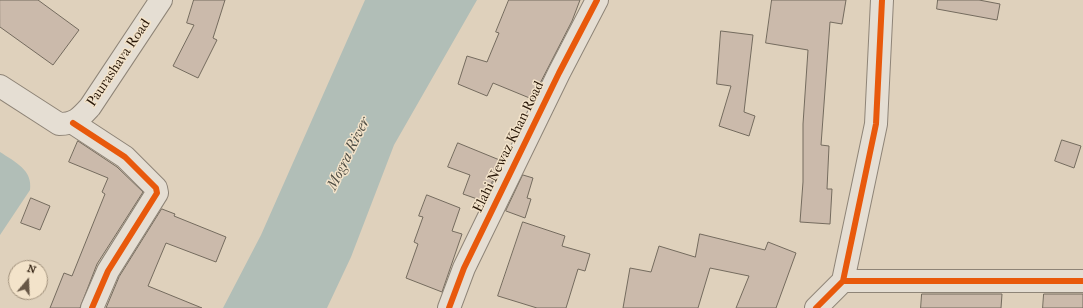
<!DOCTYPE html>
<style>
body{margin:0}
#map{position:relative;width:1083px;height:308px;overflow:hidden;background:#dfd1bc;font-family:"IM FELL French Canon",serif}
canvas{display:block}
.north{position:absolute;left:8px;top:260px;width:40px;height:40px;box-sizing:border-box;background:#f3e3ca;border:1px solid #a1917c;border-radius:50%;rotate:19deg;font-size:11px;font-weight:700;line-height:16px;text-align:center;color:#271607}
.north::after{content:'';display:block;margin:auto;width:14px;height:18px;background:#675746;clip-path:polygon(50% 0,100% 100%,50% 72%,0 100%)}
</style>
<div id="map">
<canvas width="1083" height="308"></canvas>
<div class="north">N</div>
</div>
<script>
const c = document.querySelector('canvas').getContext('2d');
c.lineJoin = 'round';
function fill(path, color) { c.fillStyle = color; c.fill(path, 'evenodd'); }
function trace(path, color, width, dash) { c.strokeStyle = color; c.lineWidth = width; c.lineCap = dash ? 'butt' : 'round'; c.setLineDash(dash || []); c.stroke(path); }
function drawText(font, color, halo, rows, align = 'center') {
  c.font = font + ' "IM FELL French Canon",serif'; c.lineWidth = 3; c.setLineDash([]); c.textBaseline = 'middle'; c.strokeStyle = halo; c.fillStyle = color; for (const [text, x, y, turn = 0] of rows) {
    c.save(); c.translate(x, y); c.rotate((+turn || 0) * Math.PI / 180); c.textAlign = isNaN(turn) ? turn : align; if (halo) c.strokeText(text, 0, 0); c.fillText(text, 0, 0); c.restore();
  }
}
fill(new Path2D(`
 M 365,0 L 477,0 L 394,145 L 351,257 L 327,308 L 223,308 L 261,235 Z
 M 0,152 C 15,162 33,170 30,190 L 0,235 Z`), '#b1beb7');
const building = new Path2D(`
 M 0,0 L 38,0 L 79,30 L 53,65 L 0,27 Z
 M 194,0 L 225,0 L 213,38 L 217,40 L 198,78 L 173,66 L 194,25 L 187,23 Z
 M 509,0 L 580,0 L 572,21 L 532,99 L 493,83 L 487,96 L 458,84 L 467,56 L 487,62 L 499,33 L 496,32 Z
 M 772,0 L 846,0 L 842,24 L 830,22 L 821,145 L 829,146 L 827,189 L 832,189 L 830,224 L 800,222 L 803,182 L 803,124 L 808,50 L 766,43 Z
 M 938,0 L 979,0 L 1000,4 L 997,20 L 937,9 Z
 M 721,31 L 753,35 L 744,112 L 755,116 L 749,136 L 719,126 L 731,86 L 717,84 Z
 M 1062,140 L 1081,146 L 1074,168 L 1055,161 Z
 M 78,141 L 117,167 L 143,192 L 97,264 L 80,308 L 50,308 L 64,273 L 72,276 L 105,194 L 102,192 L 108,178 L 69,162 Z
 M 458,143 L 502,161 L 483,201 L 463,194 L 470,175 L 448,167 Z
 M 523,175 L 533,178 L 527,198 L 531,199 L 525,218 L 506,211 Z
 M 427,195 L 460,208 L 452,231 L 462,234 L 442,292 L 406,278 L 418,244 L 414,242 L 423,217 L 419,216 Z
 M 31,198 L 50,206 L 40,230 L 21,223 Z
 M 162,209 L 175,214 L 174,216 L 226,237 L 216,262 L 166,243 L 148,286 L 202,308 L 106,308 L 119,277 Z
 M 523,222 L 565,236 L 562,246 L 590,254 L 585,271 L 578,269 L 566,308 L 537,308 L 498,296 Z
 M 700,234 L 765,250 L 768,242 L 796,253 L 776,308 L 736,308 L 749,276 L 710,268 L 698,308 L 623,308 L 630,268 L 651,272 L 659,246 L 695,257 Z
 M 922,294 L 1002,294 L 1001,308 L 921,308 Z
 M 1044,294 L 1083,294 L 1083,308 L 1043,308 Z`);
fill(building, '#cbbaab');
trace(building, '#746b5e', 1);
const minor = new Path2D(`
 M 0,86 L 59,124 C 75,124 80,118 90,107 L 161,0
 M 73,123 L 125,157 L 156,188 L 157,193 L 108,271 L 92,308
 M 843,281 L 1083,281
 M 449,308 L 464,268 L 559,73 L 597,0
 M 816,308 L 843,281 L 876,124 L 882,0`);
trace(minor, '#8e8477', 24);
trace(minor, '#e5ded3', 22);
trace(new Path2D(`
 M 73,123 L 125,157 L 156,188 L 157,193 L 108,271 L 92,308
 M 843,281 L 1083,281
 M 449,308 L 464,268 L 559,73 L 597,0
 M 816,308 L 843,281 L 876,124 L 882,0`), '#e8590c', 6);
drawText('14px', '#271607', '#f3e3ca', [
 ["Paurashava Road",119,63,-56],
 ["Elahi Newaz Khan Road",509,147,-64]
]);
drawText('italic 15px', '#504e44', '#f3e3ca', [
 ["Mogra River",349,154,-64]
]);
</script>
